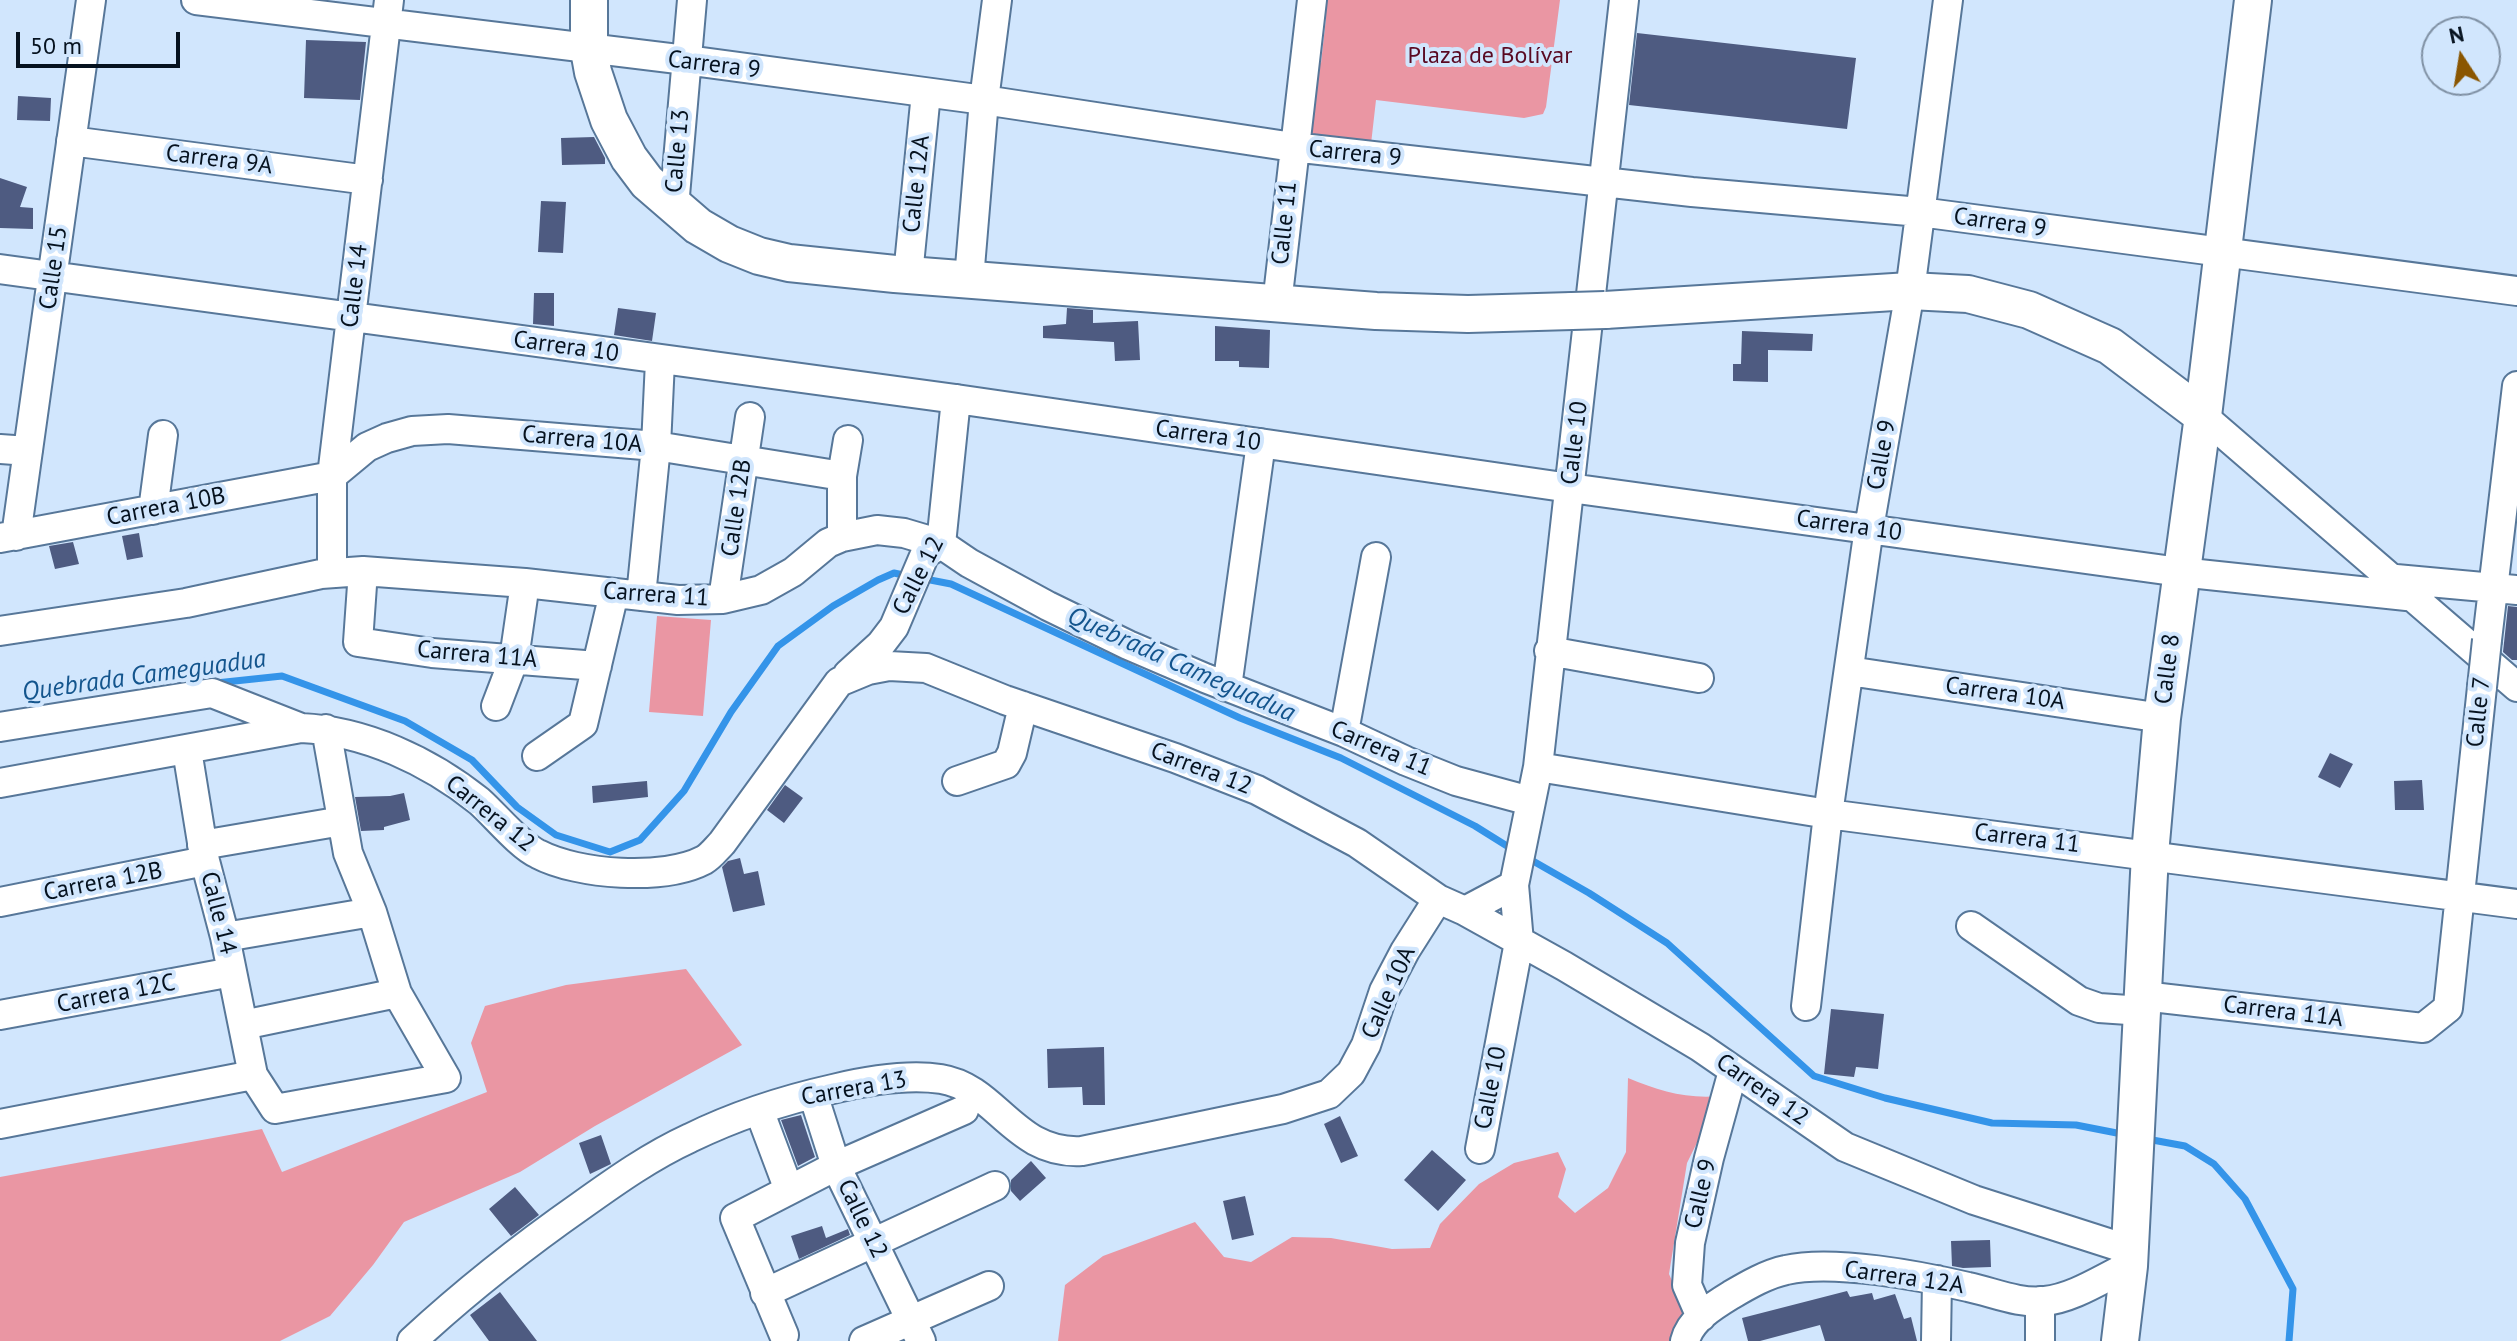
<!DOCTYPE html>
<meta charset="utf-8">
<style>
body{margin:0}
#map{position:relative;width:2517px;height:1341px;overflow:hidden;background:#d1e6fd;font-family:"PT Sans",sans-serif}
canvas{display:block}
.north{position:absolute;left:2421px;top:16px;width:80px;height:80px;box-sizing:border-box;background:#d1e6fd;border:2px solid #8091a4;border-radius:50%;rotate:348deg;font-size:22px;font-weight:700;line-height:32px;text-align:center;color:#06121f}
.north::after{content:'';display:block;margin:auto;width:28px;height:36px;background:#8a5601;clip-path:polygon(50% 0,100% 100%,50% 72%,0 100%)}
.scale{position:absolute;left:16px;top:32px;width:164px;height:36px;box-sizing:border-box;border:4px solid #06121f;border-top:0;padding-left:10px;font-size:24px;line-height:28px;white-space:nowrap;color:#06121f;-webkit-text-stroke:6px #d1e6fd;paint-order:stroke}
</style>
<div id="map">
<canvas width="2517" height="1341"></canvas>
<div class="north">N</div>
<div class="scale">50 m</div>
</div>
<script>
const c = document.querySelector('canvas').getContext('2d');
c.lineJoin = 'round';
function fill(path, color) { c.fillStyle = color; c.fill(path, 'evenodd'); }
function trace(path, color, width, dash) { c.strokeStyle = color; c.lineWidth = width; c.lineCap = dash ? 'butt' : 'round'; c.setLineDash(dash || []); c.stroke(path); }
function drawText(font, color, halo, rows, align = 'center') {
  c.font = font + ' "PT Sans",sans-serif'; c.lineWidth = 8; c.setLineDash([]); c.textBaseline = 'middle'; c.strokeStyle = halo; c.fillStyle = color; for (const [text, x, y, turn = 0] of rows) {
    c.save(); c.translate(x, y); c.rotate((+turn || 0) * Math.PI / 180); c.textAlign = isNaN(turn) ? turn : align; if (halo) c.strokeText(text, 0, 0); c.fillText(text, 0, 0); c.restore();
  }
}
fill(new Path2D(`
 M 1315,0 L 1560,0 L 1546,107 L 1543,114 L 1524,118 L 1376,100 L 1371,144 L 1314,139 L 1304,129 L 1308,67 L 1321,63 L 1326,18 L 1314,7 Z
 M 657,616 L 711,620 L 703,716 L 649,712 Z
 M 686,969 L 742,1045 L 595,1126 L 520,1172 L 404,1222 L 373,1265 L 330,1316 L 280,1341 L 0,1341 L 0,1177 L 262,1129 L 282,1172 L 487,1092 L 471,1043 L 485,1006 L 566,985 Z
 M 1628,1078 C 1659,1091 1686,1099 1720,1096 L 1687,1163 L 1669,1274 L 1687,1315 L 1674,1341 L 1058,1341 L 1065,1285 L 1103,1256 L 1195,1222 L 1224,1257 L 1251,1262 L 1292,1237 L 1331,1238 L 1392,1249 L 1430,1248 L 1440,1224 L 1479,1184 L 1514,1163 L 1558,1152 L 1566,1169 L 1558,1197 L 1575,1213 L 1608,1188 L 1626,1152 Z`), '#ea96a3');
trace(new Path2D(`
 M 920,578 L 951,584 L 1240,718 L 1341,758 L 1475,826 L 1515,851
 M 216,683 L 282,676 L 405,721 L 472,760 L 517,807 L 556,835 L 610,852 L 640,840 L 684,791 L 731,712 L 778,646 L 833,606 L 878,580 L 894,573 L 908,576
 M 1526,857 L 1589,893 L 1667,943 L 1814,1076 L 1885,1098 L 1992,1123 L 2076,1125 L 2127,1135
 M 2147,1139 L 2185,1146 L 2214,1164 L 2245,1199 L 2293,1289 L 2289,1341`), '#3494e9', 7);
fill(new Path2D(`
 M 1637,33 L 1856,58 L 1847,129 L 1629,105 Z
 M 306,40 L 366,42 L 360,100 L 304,98 Z
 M 18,96 L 51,98 L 50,121 L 17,120 Z
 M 594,137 L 605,158 L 605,164 L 562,165 L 561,138 Z
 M 0,178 L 27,187 L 20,207 L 33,208 L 33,229 L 0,228 Z
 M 541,201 L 566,202 L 563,253 L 538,252 Z
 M 534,293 L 554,293 L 554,326 L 533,324 Z
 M 618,308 L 656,313 L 652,341 L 614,335 Z
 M 1067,308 L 1093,310 L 1093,323 L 1138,321 L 1140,360 L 1115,361 L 1114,342 L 1043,338 L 1043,326 L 1066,324 Z
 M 1215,326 L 1270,330 L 1269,368 L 1239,367 L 1239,361 L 1215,361 Z
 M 1742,331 L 1813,334 L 1812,351 L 1768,350 L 1768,382 L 1733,381 L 1733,364 L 1741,364 Z
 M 139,533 L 143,557 L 127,560 L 122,536 Z
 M 73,542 L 79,564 L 55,569 L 49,546 Z
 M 2508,606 L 2517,607 L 2517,660 L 2512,660 L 2503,652 Z
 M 2330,753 L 2353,764 L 2340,788 L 2318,777 Z
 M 2422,780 L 2424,810 L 2395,810 L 2394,781 Z
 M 647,781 L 648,797 L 593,803 L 592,786 Z
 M 785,785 L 803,798 L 784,823 L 767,810 Z
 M 404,793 L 410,820 L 384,827 L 384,830 L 361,831 L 355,797 L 390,796 Z
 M 740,858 L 744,874 L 758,871 L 765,905 L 733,912 L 722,867 L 728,861 Z
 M 1831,1009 L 1884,1014 L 1878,1069 L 1856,1067 L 1854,1077 L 1824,1074 Z
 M 1104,1047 L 1105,1105 L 1083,1105 L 1082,1087 L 1048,1088 L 1047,1049 Z
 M 801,1115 L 815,1157 L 798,1166 L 781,1120 Z
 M 1340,1116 L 1358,1156 L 1341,1163 L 1324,1124 Z
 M 601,1135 L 611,1164 L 590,1174 L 579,1143 Z
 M 1432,1150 L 1466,1180 L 1438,1211 L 1404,1180 Z
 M 1031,1161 L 1046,1178 L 1020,1201 L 1011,1191 L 1011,1180 Z
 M 515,1187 L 539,1215 L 511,1236 L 489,1209 Z
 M 1245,1196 L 1254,1235 L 1232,1240 L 1223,1201 Z
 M 822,1226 L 826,1238 L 848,1229 L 850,1235 L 799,1259 L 791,1236 Z
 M 1990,1240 L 1991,1267 L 1963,1268 L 1952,1266 L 1951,1241 Z
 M 1847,1291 L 1850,1297 L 1872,1293 L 1874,1300 L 1895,1294 L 1904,1319 L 1911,1317 L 1917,1341 L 1825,1341 L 1820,1325 L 1760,1341 L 1748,1341 L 1742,1318 Z
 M 500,1292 L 537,1341 L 489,1341 L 470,1315 Z`), '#4e5b81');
const minor = new Path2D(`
 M 196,0 L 686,60 L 984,100 L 1293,147 L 1692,192 L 1920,212 L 2517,291
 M 71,141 L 368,180
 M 674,207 L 692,0
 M 0,269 L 956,399 L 1570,488 L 2180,572 L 2416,597
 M 908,275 L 926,93
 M 969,279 L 984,100 L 997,0
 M 1277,304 L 1312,0
 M 2203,416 L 2517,687
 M 0,449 L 28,451
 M 332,476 L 367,447 L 387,438 L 412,431 L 448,429 L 656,446 L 842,476
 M 153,510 L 163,435
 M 16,536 L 91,0
 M 842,537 L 842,476 L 848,440
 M 0,538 L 332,476
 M 363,571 L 358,642 L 432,653 L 597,666
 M 332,573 L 332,476 L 389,0
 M 2396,579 L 2517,590
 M 641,596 L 656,446 L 660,361
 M 723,599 L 750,417
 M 0,631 L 186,603 L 321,574 L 363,571 L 525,583 L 678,600 L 723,599 L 761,590 L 793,572 L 828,543 L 842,537 L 877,530 L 904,533 L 941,544 L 969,563 L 1048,606 L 1128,645 L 1205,678 L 1344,732 L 1406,761 L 1456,781 L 1530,801
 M 2487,640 L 2517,386
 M 1549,651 L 1699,678
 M 1849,671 L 2162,718
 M 848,674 L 881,644 L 894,627 L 925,554 L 941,544 L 956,399
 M 1227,687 L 1261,443
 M 496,706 L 514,659 L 525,583
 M 0,727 L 212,693 L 301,728
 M 1344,732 L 1376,557
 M 187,750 L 205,861 L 225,937 L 253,1075 L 275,1109 L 446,1078 L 397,993 L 372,912 L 348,853 L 326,729
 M 537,756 L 583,724 L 614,593
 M 1538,767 L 1828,814 L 2517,904
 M 957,781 L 1006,764 L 1012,753 L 1023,706
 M 0,783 L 301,728 C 365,731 429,761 479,801 C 495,815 520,846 538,854 C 578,875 664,881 704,860 C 711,856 716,849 722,843 L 839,682 L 868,670 L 889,666 L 926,668 L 1005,700 L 1175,758 L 1257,790 L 1357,843 L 1438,899 L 1465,911 L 1564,966 L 1700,1047 L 1845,1147 L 1974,1200 L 2130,1250
 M 202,845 L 342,821
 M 0,902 L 205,861
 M 1465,911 L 1514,885 L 1538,767 L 1624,0
 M 1971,926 L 2079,1001 L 2099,1008 L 2143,1011
 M 225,937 L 372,912
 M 2143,996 L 2423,1028 L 2448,1008 L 2482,687
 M 1806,1006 L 1828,814 L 1869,528 L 1910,291 L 1948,0
 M 0,1015 L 232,972
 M 243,1025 L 397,993
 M 813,1094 L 836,1166 L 921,1341
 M 759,1110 L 789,1190
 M 0,1124 L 253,1075
 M 1480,1149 L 1519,942 L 1514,885
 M 765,1293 L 995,1186
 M 2040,1301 L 2040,1341
 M 1701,1317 L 1687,1285 L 1690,1243 L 1709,1158 L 1733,1071
 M 784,1335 L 735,1218 L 836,1166 L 964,1110
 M 412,1341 C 466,1291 522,1247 582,1205 C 617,1180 651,1156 690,1138 C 735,1116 784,1100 833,1089 C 866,1081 906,1074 941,1079 C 997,1088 1014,1155 1082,1151 L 1283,1109 L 1329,1094 L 1351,1073 L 1366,1045 L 1384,991 L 1405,951 L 1438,899
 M 864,1341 L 989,1286
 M 1685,1341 C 1690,1320 1713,1306 1731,1295 C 1748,1285 1767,1274 1786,1270 C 1833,1259 1921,1276 1968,1287 C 1993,1292 2018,1304 2045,1301 C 2074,1298 2103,1278 2129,1266
 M 1936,1341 L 1937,1280`);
const major = new Path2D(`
 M 589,0 L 589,50 L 593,72 L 609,120 L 629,158 L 647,182 L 698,226 L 729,244 L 759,256 L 789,263 L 895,274 L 1376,311 L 1468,314 L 1572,311
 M 1605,310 L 1910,291 L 1968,294 L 2029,310 L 2110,346 L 2203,416
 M 2120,1341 L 2129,1266 L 2150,854 L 2162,718 L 2203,416 L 2253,0`);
trace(minor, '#577799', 32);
trace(major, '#577799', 40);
trace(minor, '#fff', 28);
trace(major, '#fff', 36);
const minorBridge = new Path2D(`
 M 2482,687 L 2487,640`);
const majorBridge = new Path2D(`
 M 1572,311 L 1605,310`);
trace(minorBridge, '#577799', 32, []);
trace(majorBridge, '#577799', 40, []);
trace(minorBridge, '#fff', 28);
trace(majorBridge, '#fff', 36);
drawText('24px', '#590922', '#d1e6fd', [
 ["Plaza de Bolívar",1490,56]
]);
drawText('24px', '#06121f', '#d1e6fd', [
 ["Carrera 9",714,65,7],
 ["Calle 13",678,151,-85],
 ["Carrera 9",1355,154,6],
 ["Carrera 9A",219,160,7],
 ["Calle 12A",917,184,-84],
 ["Calle 11",1285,223,-84],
 ["Carrera 9",2000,223,8],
 ["Calle 15",54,268,-82],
 ["Calle 14",355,286,-83],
 ["Carrera 10",566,347,8],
 ["Carrera 10",1208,436,8],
 ["Carrera 10A",582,440,5],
 ["Calle 10",1575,443,-83],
 ["Calle 9",1882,455,-80],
 ["Carrera 10B",166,507,-11],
 ["Calle 12B",737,508,-82],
 ["Carrera 10",1849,526,8],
 ["Calle 12",919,576,-63],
 ["Carrera 11",656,595,4],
 ["Carrera 11A",477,655,5],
 ["Calle 8",2168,669,-83],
 ["Carrera 10A",2005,694,8],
 ["Calle 7",2479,712,-84],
 ["Carrera 11",1381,749,23],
 ["Carrera 12",1201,769,21],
 ["Carrera 12",490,814,39],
 ["Carrera 11",2027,839,7],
 ["Carrera 12B",103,882,-11],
 ["Calle 14",218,913,76],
 ["Calle 10A",1389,993,-66],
 ["Carrera 12C",116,994,-11],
 ["Carrera 11A",2283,1012,7],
 ["Calle 10",1491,1088,-79],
 ["Carrera 13",854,1089,-10],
 ["Carrera 12",1762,1090,35],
 ["Calle 9",1701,1194,-77],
 ["Calle 12",862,1219,64],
 ["Carrera 12A",1904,1278,8]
]);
drawText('italic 26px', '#14558d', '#d1e6fd', [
 ["Quebrada Cameguadua",1181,665,24],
 ["Quebrada Cameguadua",144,676,-8]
]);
</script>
